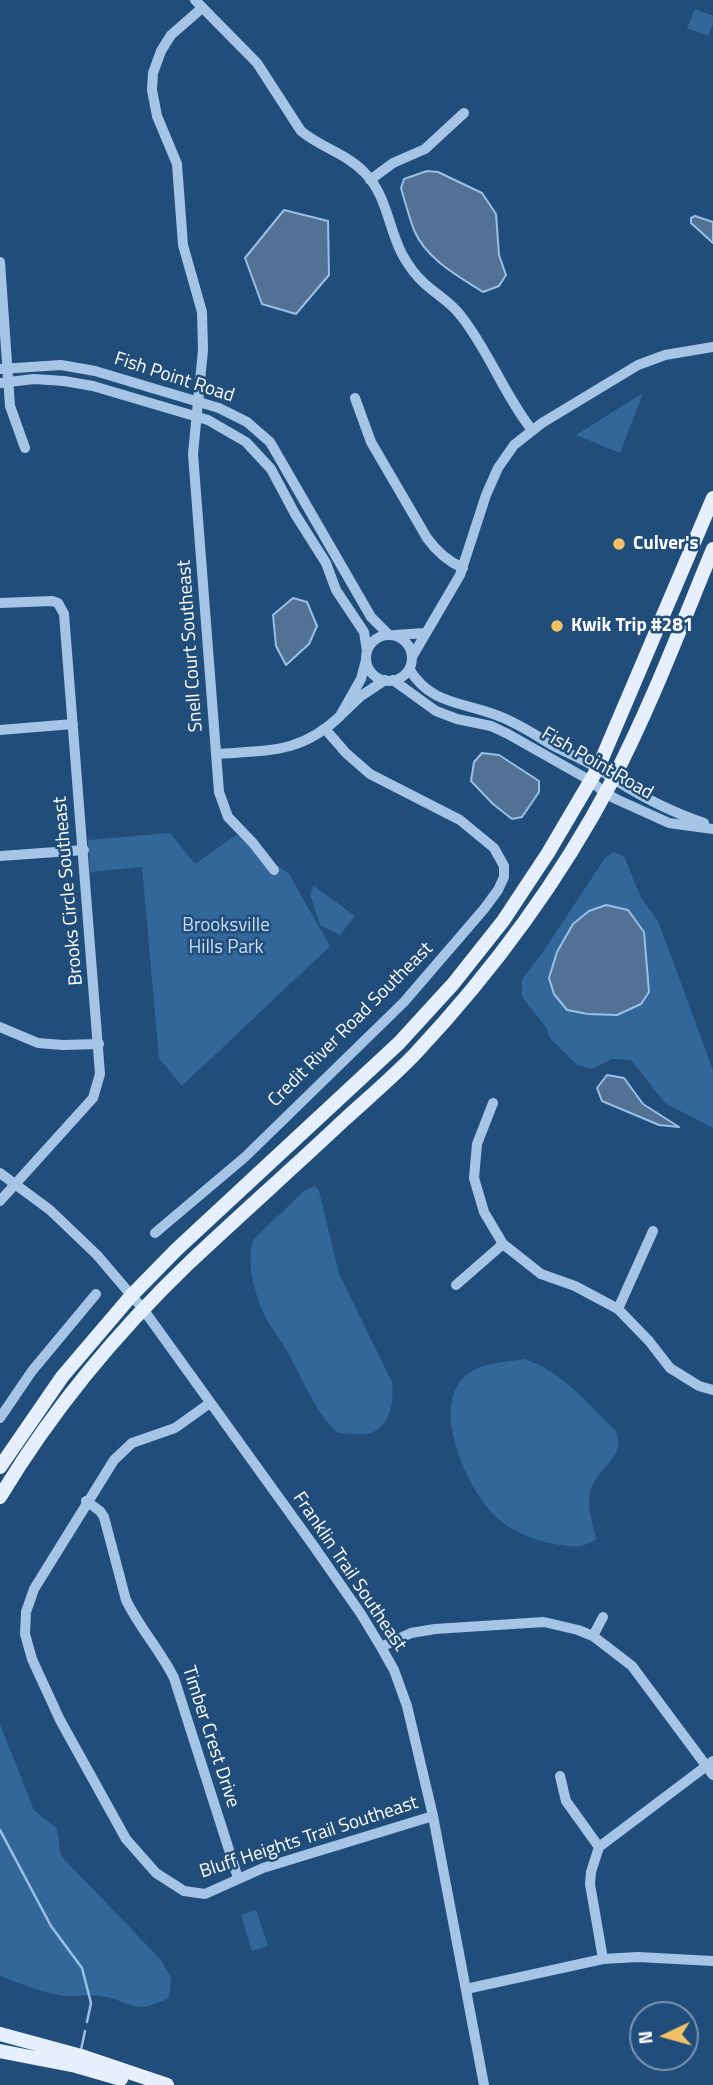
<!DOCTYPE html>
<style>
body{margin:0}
#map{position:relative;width:713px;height:2085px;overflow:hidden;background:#214d7b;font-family:"Titillium Web",sans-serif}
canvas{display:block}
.north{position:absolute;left:629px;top:2001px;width:70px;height:70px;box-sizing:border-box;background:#214d7b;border:2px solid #7a94b0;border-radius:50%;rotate:265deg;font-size:19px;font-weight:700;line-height:28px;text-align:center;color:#fff}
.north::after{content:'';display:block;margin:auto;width:24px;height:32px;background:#f2c366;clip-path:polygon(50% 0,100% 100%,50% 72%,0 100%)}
</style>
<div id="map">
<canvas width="713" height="2085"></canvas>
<div class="north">N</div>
</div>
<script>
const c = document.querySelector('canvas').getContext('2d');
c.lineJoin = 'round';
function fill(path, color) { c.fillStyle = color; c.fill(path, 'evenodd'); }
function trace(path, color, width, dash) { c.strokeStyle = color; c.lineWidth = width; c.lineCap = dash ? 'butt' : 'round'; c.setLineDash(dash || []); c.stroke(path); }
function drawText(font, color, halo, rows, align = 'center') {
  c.font = font + ' "Titillium Web",sans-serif'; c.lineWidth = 5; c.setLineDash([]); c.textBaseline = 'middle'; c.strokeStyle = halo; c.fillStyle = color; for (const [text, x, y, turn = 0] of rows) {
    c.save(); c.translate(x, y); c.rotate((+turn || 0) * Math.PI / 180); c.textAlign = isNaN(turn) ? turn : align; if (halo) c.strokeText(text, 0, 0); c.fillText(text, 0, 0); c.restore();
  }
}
fill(new Path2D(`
 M 695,9 L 713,16 L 713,24 L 708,36 L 687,28 Z
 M 643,393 L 620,453 L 576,435 Z
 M 170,833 L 195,864 L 236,835 L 289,874 L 330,946 L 182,1086 L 159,1058 L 142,867 L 90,872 L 88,840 Z
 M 613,852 L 624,856 L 641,898 L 658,921 L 713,1070 L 713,1128 L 665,1103 L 631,1060 L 612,1059 L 592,1069 L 577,1065 L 550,1038 L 546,1027 L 522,997 L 522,979 L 541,955 L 605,858 Z
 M 314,886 L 355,916 L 340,935 L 320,925 L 310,894 Z
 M 315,1186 L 319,1191 L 339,1274 L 392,1382 C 394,1400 391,1429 367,1434 C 358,1435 347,1433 338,1433 C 313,1410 304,1380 287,1351 C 280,1338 270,1327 264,1314 C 255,1294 245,1260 254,1239 L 305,1190 Z
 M 525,1359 C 562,1372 587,1403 615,1430 C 629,1459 595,1466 590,1494 C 587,1509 593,1524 596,1539 C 582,1549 572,1547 555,1544 C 536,1541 512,1531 497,1518 C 468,1491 427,1405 468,1374 C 484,1362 506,1362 525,1359 Z
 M 0,1724 L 34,1810 L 57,1829 L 61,1856 L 161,1960 L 171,1978 L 169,1998 C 131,2016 135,2002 101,1996 C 89,1994 75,1997 63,1996 C 41,1992 21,1984 0,1976 Z
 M 256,1910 L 268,1946 L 252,1951 L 241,1915 Z`), '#346799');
const water = new Path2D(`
 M 427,171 L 438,172 L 482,193 L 496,214 L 499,255 L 506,275 L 499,286 L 483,292 C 458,276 426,259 414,230 C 409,217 405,202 401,188 L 404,179 Z
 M 284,210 L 328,221 L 329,275 L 296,314 L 262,304 L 245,258 Z
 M 695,216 L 713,222 L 713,243 L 691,223 L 691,218 Z
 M 293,598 L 307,602 L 317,626 L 309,644 L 286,665 L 276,646 L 273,615 Z
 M 482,753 L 499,755 L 539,781 L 539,792 L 522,817 L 512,819 L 493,804 L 471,781 L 474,762 Z
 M 606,905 L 628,910 L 644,932 L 649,992 L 641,1004 L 617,1015 L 588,1014 L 567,1010 L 554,994 L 549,978 L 557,952 L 573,924 L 589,911 Z
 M 607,1075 L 624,1078 L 643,1104 L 679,1127 L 659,1125 L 602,1101 L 597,1088 Z`);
fill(water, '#517294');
trace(water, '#98c0e7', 2);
trace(new Path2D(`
 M 0,1830 L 51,1926 L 82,1968 L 91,2003 L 87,2022
 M 81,2050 L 85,2031`), '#98c0e7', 2.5);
trace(new Path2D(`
 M 195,0 L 257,63 L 301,131 C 320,147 347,154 364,172 C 387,195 388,227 402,254 C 408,265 416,276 425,284 C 437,295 451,302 461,316 C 489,351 504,395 532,430
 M 202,8 L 171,35 L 161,51 L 153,73 L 152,90 L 157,116 L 177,164 L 183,245 L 202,312 L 203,350 L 193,454 L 219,792 L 228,817 L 253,843 L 274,870
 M 370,180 L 393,163 L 425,149 L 464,113
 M 0,262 L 10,406 L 25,448
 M 0,369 L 61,365 L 95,371 L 219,408 L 247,422 L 270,442 L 371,617 L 389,635
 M 0,383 L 34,379 L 64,381 L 93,386 L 208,420 L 246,442 L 271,469 L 295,514 L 326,563 L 336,590 L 364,632 L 367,651
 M 355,398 L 371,442 L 427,538 C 437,552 447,561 463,568
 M 0,603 L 52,601 L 58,603 L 64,614 L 100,1074 L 93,1098 L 0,1201
 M 395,635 L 425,633
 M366 658a23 23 0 1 1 46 0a23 23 0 1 1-46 0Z
 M 412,657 L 460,575 L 486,495 L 498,468 L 514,445 L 542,423 L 638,365 L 665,355 L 713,347
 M 366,660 L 361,679 L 340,716 L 361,696 L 385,680
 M 409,669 C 432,705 459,701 496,715 C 516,722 534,734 552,745 C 567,753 585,760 600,770 C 631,791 668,811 704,823
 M 393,680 L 436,711 L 457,719 L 491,726 L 508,734 L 591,781 L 605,793 L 616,799 L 669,823 L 713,829
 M 0,730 L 73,724
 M 216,754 C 268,750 300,754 340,716
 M 0,856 L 84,850
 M 0,1027 L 38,1043 L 63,1045 L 99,1044
 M 493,1103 L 477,1144 L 474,1178 L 484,1212 L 503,1244 L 541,1274 L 575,1286 L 618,1309 L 649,1341 L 670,1368 L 699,1386 L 713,1390
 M 0,1173 L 50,1210 L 97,1255 L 143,1309 L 313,1545 L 361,1614 L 381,1647 L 394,1670 L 407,1706 L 433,1816 L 484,2085
 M 155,1233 L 245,1157 L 404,1002 L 484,909 L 498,890 L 504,877 L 504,866 L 494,848 L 460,820 L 370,774 L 346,753 L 326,730
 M 456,1285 L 503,1244
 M 618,1309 L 653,1231
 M 210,1403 L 175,1428 L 132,1443 L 114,1460 L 34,1589 L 26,1612 L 25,1634 L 32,1659 L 60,1720 L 126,1839 L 156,1873 L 184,1891 L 205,1894 L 263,1868 L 433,1816
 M 0,1418 L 32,1371 L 96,1294
 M 86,1501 L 100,1511 L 104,1517 L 126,1600 C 139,1627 160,1650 174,1678 L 238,1878
 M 593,1636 L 603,1617
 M 381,1647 L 411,1633 L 435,1629 L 544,1622 L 578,1630 L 593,1636 L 632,1666 L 713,1775
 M 560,1776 L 566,1801 L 599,1847
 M 603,1959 L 590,1884 L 591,1872 L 599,1847 L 713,1761
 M 466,1989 L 603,1959 L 638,1957 L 713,1961`), '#a4c5e6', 10);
trace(new Path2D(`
 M 0,1467 L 62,1377 L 131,1296 L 176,1250 L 399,1043 L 453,984 L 503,921 L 548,853 L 598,768 L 713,498
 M 0,1497 C 51,1412 117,1332 189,1263 C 240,1215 293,1168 344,1120 C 368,1098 393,1077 415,1054 C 492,972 559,881 612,781 C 651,706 681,626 713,549
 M 0,2034 L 81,2056 L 167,2085
 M 0,2051 L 76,2066 L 121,2079`), '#e5effd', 14);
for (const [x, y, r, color] of [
 [619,544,7,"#f2c366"],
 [557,626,7,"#f2c366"]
]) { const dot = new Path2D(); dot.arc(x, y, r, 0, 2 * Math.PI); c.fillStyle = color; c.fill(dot); trace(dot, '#214d7b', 2.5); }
drawText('19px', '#fff', '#214d7b', [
 ["Fish Point Road",174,378,18],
 ["Snell Court Southeast",191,646,-94],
 ["Fish Point Road",597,764,30],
 ["Brooks Circle Southeast",69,891,-95],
 ["Credit River Road Southeast",351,1025,-45],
 ["Franklin Trail Southeast",349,1572,56],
 ["Timber Crest Drive",210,1737,72],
 ["Bluff Heights Trail Southeast",309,1838,-18]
]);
drawText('bold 19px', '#fff', '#214d7b', [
 ["Culver's",633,544],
 ["Kwik Trip #281",571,626]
], 'left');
drawText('19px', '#c7def5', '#214d7b', [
 ["Brooksville",226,926],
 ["Hills Park",226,948]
]);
</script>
